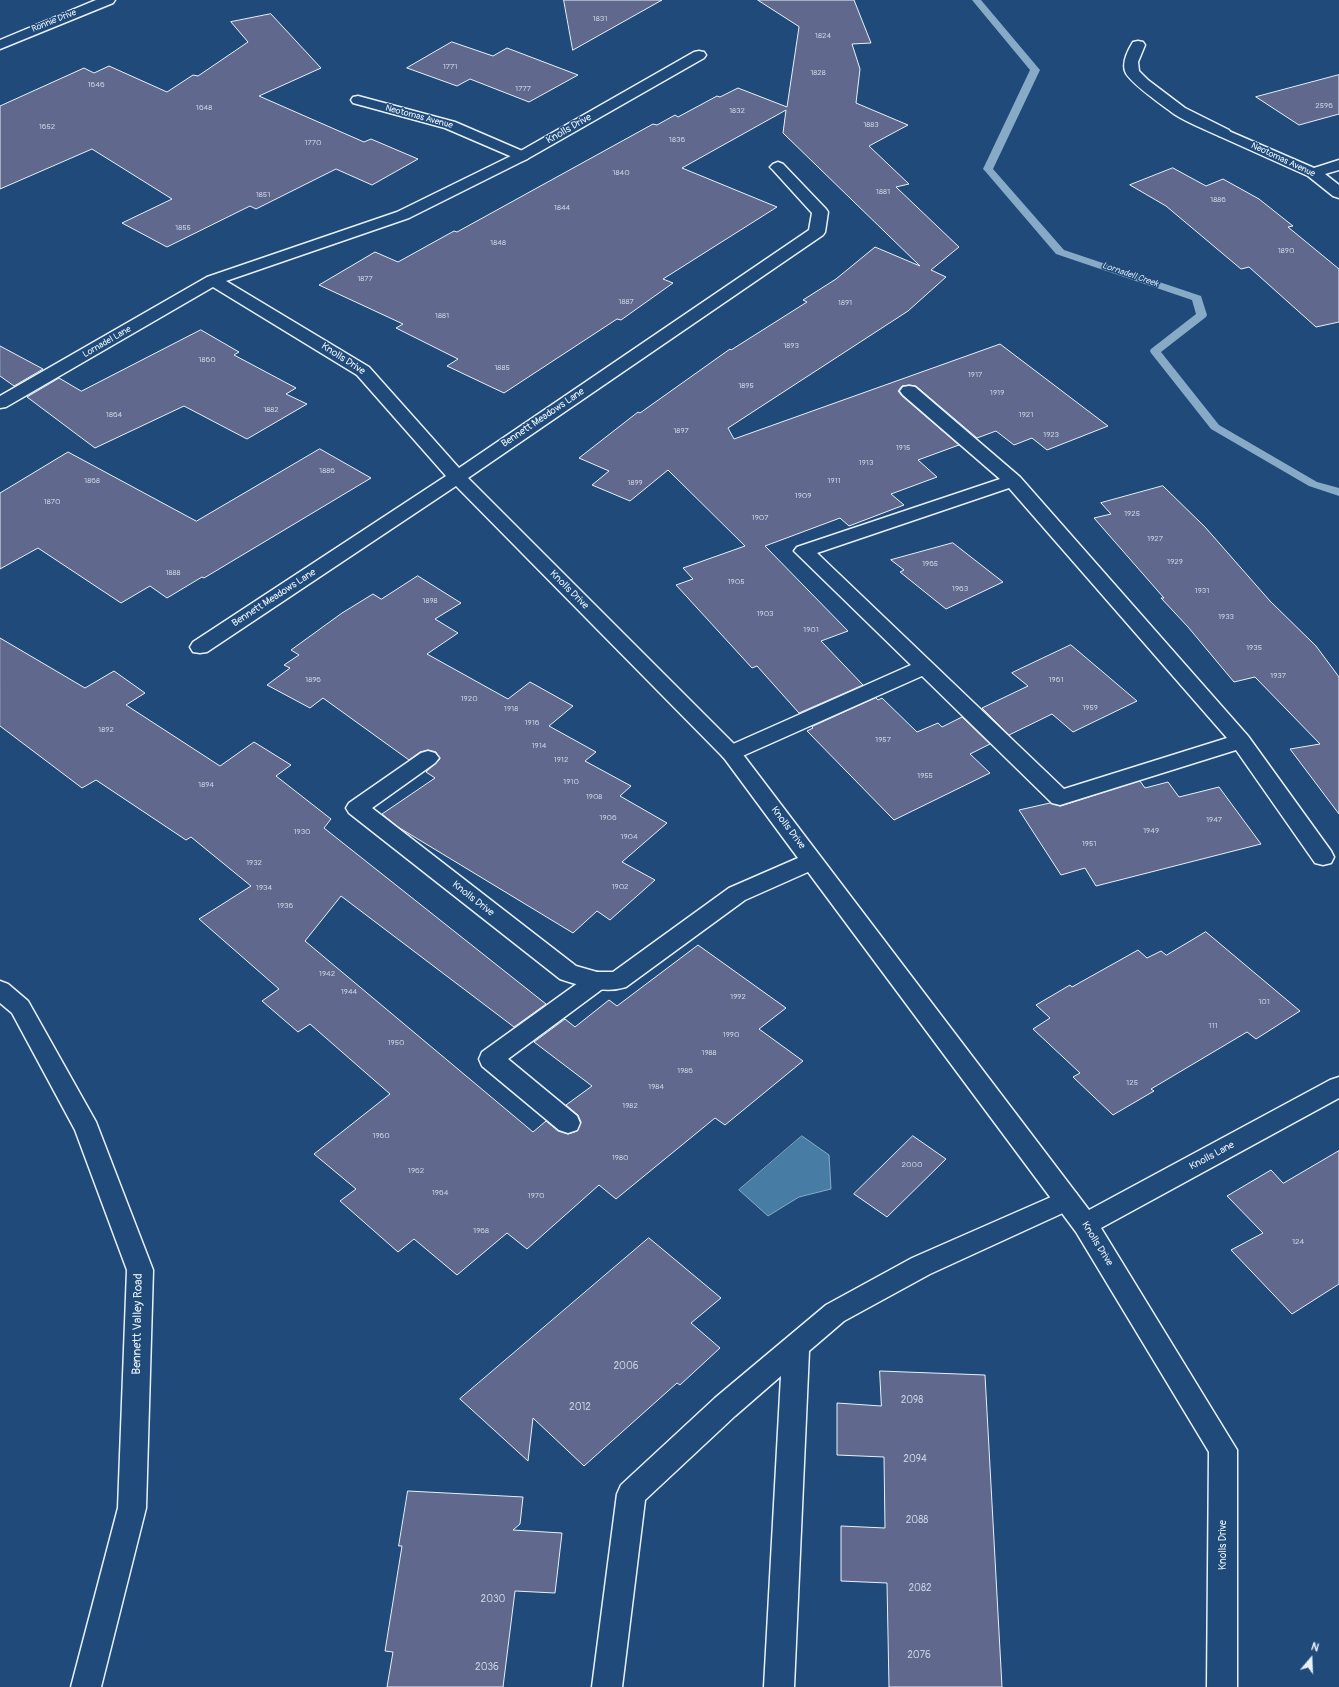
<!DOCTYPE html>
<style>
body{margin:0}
#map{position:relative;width:1339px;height:1687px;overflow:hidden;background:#1f4a7a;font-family:Pangolin,sans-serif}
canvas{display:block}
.north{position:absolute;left:1291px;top:1639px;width:40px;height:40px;-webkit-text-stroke:3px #1f4a7a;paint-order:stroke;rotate:19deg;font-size:11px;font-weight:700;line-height:16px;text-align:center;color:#e8f1f8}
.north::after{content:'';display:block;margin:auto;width:14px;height:18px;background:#e8f1f8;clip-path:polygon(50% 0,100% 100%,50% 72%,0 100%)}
</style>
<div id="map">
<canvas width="1339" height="1687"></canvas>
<div class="north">N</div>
</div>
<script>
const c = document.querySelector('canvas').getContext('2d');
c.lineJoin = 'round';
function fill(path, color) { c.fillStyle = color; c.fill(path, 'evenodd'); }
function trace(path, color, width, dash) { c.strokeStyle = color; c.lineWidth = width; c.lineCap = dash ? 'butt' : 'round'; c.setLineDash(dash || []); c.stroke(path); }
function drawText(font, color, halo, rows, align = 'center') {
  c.font = font + ' Pangolin,sans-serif'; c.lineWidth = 3; c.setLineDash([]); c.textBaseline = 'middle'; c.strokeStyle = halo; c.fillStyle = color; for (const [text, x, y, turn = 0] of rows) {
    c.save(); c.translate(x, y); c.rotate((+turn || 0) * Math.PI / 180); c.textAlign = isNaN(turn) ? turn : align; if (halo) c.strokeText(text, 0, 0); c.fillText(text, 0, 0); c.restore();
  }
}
const water = new Path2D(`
 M 802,1136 L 829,1155 L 831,1189 L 799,1197 L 768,1216 L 739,1190 Z`);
fill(water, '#477ca5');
trace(water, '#87abc6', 1);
fill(new Path2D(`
 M 972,0 L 981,0 L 1040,70 L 993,169 L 1064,250 L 1201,296 L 1207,315 L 1206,317 L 1161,352 L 1219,425 L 1317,482 L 1339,488 L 1339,496 L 1309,486 L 1211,429 L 1151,353 L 1150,351 L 1151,349 L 1196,314 L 1192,300 L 1056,254 L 985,171 L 983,169 L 1030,70 Z`), '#87abc6');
const building = new Path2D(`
 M 564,0 L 662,0 L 573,50 Z
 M 758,0 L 854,0 L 871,43 L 852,44 L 860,69 L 856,103 L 908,125 L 869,146 L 909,184 L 896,187 L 959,247 L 931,270 L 946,277 L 908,311 L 728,428 L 734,439 L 1000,344 L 1108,426 L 1047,450 L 1032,438 L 1014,445 L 996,431 L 977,438 L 916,386 L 909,385 L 902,386 L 898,391 L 902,396 L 959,445 L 918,460 L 937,477 L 891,494 L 904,505 L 849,526 L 840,518 L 765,546 L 848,631 L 821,641 L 863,685 L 799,713 L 757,666 L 752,668 L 676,585 L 693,579 L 683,568 L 745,546 L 668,470 L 630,501 L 592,485 L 609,471 L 579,458 L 638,412 L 640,413 L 730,349 L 731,350 L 807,302 L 803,300 L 836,279 L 875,247 L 920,266 L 783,133 L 786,110 L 682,168 L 777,207 L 663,279 L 673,283 L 621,320 L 617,319 L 504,393 L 447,366 L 458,359 L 396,328 L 403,324 L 319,285 L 375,252 L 398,262 L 454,231 L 457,232 L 653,124 L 657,125 L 675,115 L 678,117 L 717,96 L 720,97 L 738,88 L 787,107 L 799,27 Z
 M 271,14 L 321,68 L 259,96 L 364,142 L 371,139 L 418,159 L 372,185 L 336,169 L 256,209 L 250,206 L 167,247 L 122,223 L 172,199 L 92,149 L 0,189 L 0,106 L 84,68 L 94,73 L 109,66 L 167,92 L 193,75 L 198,76 L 248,42 L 231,22 Z
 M 452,42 L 493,56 L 507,48 L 578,75 L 529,102 L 470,79 L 457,86 L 407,68 Z
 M 1339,75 L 1339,114 L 1299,125 L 1256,97 Z
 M 1173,168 L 1206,186 L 1223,179 L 1259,199 L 1293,226 L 1288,227 L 1339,269 L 1339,322 L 1316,327 L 1249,267 L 1241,269 L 1166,206 L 1130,185 Z
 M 201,330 L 239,352 L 234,355 L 296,388 L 286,394 L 307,404 L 247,439 L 184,406 L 95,448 L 27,397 L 59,378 L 81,391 Z
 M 0,346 L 43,369 L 14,386 L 0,376 Z
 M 320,449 L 371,478 L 204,578 L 202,577 L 167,598 L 150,586 L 121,603 L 38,548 L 0,569 L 0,493 L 68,452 L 196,521 Z
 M 1163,486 L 1205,527 L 1270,601 L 1316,646 L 1339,677 L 1339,814 L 1290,749 L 1320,744 L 1255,677 L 1234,682 L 1188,627 L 1161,598 L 1164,598 L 1094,518 L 1111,514 L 1101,503 Z
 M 953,543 L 1003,582 L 946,609 L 900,572 L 904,570 L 891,560 Z
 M 418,576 L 461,603 L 435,619 L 458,633 L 427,654 L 508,699 L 530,682 L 573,706 L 549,726 L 596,752 L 585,761 L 631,786 L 620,796 L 667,823 L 622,862 L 655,880 L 610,920 L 597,911 L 573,933 L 398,827 L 382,814 L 435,778 L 426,772 L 440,759 L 436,752 L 428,750 L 420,752 L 409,760 L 323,698 L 310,708 L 267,685 L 290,668 L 284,665 L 299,655 L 291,650 L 342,613 L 373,594 L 381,599 Z
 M 0,638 L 85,688 L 114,671 L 145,693 L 126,705 L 220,766 L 254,742 L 291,765 L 276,776 L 331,819 L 324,828 L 546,1004 L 514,1027 L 341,896 L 305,941 L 533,1132 L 546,1121 L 558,1131 L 568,1134 L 577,1131 L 581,1122 L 578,1115 L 566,1105 L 592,1086 L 534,1042 L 565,1019 L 575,1027 L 609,1000 L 617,1006 L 698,945 L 786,1008 L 759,1029 L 803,1061 L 725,1125 L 715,1118 L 616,1199 L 599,1185 L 527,1249 L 507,1233 L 457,1275 L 414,1239 L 398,1252 L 340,1201 L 356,1189 L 314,1154 L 390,1094 L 310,1024 L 298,1032 L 262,1001 L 279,989 L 199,919 L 251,886 L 191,837 L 186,840 L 96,780 L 82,788 L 0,726 Z
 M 1071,645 L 1137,701 L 1073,732 L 1052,714 L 1009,735 L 982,708 L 1028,686 L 1012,673 Z
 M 876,698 L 878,700 L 882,698 L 917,732 L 938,723 L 942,727 L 962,717 L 990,744 L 970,754 L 990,773 L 894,820 L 807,731 L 813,728 L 812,727 Z
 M 1140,781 L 1145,788 L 1168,782 L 1179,797 L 1219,787 L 1261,844 L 1096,886 L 1085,868 L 1061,875 L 1019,810 L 1050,803 L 1060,806 Z
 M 1206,932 L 1300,1011 L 1256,1039 L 1247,1032 L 1151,1089 L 1154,1091 L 1113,1115 L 1073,1077 L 1080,1073 L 1033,1029 L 1050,1018 L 1036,1005 L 1070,985 L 1072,987 L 1138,950 L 1147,958 L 1161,951 L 1166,955 Z
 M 913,1136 L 946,1159 L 887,1217 L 854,1194 Z
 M 1339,1151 L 1339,1284 L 1292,1314 L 1231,1250 L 1263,1233 L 1227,1196 L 1271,1170 L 1283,1183 Z
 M 649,1238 L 721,1298 L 691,1323 L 720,1348 L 680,1385 L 677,1383 L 584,1466 L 533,1418 L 528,1461 L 460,1399 Z
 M 880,1371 L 985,1375 L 1002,1687 L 889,1687 L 887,1583 L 841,1581 L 841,1526 L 885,1528 L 884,1457 L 837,1455 L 837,1403 L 881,1406 Z
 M 408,1491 L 523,1497 L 520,1524 L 513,1530 L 562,1533 L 555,1593 L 515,1591 L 503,1687 L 387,1687 L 393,1652 L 385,1651 L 402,1546 L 399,1546 Z`);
fill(building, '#60688e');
trace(building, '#e8f1f8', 1);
const lane = new Path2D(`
 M 1138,41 L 1143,42 L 1145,45 L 1138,62 L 1139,71 L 1148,80 L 1185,108 L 1229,130 L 1231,133 L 1229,136 L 1224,137 L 1219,136 C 1204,129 1188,123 1174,114 C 1165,107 1127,81 1125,71 C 1122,62 1128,50 1133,42 Z
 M 358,96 L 455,122 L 527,153 L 530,156 L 527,159 L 522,161 L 517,159 L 445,128 L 353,103 L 351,100 L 353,97 Z
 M 909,386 L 915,387 L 1020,477 L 1248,736 L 1331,851 L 1334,857 L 1331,863 L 1323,865 L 1315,863 L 1236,750 L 1060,805 L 1052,803 L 922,676 L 738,758 L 731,760 L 724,758 L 720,753 L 724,748 L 911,665 L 794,551 L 797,547 L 1000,479 L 903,395 L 900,391 L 903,387 ZM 1009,488 L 1227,738 L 1064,789 L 817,553 Z
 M 597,972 L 605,975 L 609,981 L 605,987 L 508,1059 L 577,1116 L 580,1123 L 577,1130 L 568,1133 L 559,1130 L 482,1066 L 479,1059 L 482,1052 L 589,975 Z
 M 1067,1190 L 1076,1193 L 1080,1200 L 1076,1207 L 930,1274 L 844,1321 L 809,1351 L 794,1687 L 764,1687 L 781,1376 L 735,1416 L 645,1500 L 622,1687 L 592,1687 L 617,1494 L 621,1485 L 715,1398 L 826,1305 L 912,1258 Z`);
const street = new Path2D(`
 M 96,0 L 115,0 L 113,3 L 0,49 L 0,40 Z
 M 699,51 L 704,52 L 706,55 L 704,58 L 527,159 L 409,218 L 226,281 L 369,367 L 459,468 L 809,230 L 812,213 L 773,170 L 770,167 L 773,164 L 778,162 L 783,164 L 826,209 L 828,212 L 825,232 L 823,235 L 468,478 L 738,748 L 1089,1210 L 1330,1080 L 1339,1077 L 1339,1098 L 1101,1228 L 1237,1450 L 1237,1687 L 1207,1687 L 1209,1452 L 1076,1232 L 808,872 L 745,900 L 626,987 C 604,994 581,986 560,979 L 349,813 L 346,808 L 349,803 L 421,753 L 428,751 L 435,753 L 439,758 L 435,763 L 372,808 L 576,966 L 597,972 L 613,972 L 729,888 L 798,858 L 724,758 L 456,486 L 207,652 L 200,653 L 193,652 L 190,647 L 193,642 L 446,476 L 357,375 L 213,287 L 6,407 L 0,408 L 0,396 L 207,277 L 397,212 L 517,153 L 694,52 Z
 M 1224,129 L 1314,168 L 1339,160 L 1339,170 L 1325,174 L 1339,185 L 1339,198 L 1333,196 L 1308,176 L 1219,136 L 1217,133 L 1219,130 Z`);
const secondary = new Path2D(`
 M 0,981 L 8,984 L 28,1001 L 96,1122 L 153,1270 L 146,1508 L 101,1687 L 71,1687 L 118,1508 L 127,1270 L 75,1130 L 12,1013 L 0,1003 Z`);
trace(lane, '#e8f1f8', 3);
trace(street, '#e8f1f8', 3);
trace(secondary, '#e8f1f8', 3);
fill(lane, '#1f4a7a');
fill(street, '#1f4a7a');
fill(secondary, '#1f4a7a');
drawText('8px', '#c6cfde', null, [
 ["1831",600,19],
 ["1824",823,36],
 ["1771",450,67],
 ["1828",818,73],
 ["1646",96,85],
 ["1777",523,89],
 ["2596",1324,106],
 ["1648",204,108],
 ["1832",737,111],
 ["1883",871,125],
 ["1652",47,127],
 ["1836",677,140],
 ["1770",313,143],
 ["1840",621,173],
 ["1881",883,192],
 ["1851",263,195],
 ["1886",1218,200],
 ["1844",562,208],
 ["1855",183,228],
 ["1848",498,243],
 ["1890",1286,251],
 ["1877",365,279],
 ["1887",626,302],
 ["1891",845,303],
 ["1881",442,316],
 ["1893",791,346],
 ["1860",207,360],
 ["1885",502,368],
 ["1917",975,375],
 ["1895",746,386],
 ["1919",997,393],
 ["1882",271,410],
 ["1864",114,415],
 ["1921",1026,415],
 ["1897",681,431],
 ["1923",1051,435],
 ["1915",903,448],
 ["1913",866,463],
 ["1886",327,471],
 ["1868",92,481],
 ["1911",834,481],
 ["1899",635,483],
 ["1909",803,496],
 ["1870",52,502],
 ["1925",1132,514],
 ["1907",760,518],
 ["1927",1155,539],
 ["1929",1175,562],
 ["1965",930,564],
 ["1888",173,573],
 ["1905",736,582],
 ["1963",960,589],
 ["1931",1202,591],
 ["1898",430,601],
 ["1903",765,614],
 ["1933",1226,617],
 ["1901",811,630],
 ["1935",1254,648],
 ["1937",1278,676],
 ["1896",313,680],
 ["1961",1056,680],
 ["1920",469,699],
 ["1959",1090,708],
 ["1918",511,709],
 ["1916",532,723],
 ["1892",106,730],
 ["1957",883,740],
 ["1914",539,746],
 ["1912",561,760],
 ["1955",925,776],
 ["1910",571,782],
 ["1894",206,785],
 ["1908",594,797],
 ["1906",608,818],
 ["1947",1214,820],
 ["1949",1151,831],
 ["1930",302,832],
 ["1904",629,837],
 ["1951",1089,844],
 ["1932",254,863],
 ["1902",620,887],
 ["1934",264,888],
 ["1936",285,906],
 ["1942",327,974],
 ["1944",349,992],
 ["1992",738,997],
 ["101",1264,1002],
 ["111",1213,1026],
 ["1990",731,1035],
 ["1950",396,1043],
 ["1988",709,1053],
 ["1986",685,1071],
 ["125",1132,1083],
 ["1984",656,1087],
 ["1982",630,1106],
 ["1960",381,1136],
 ["1980",620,1158],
 ["2000",912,1165],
 ["1962",416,1171],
 ["1964",440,1193],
 ["1970",536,1196],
 ["1968",481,1231],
 ["124",1298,1242]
]);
drawText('9px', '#e8f1f8', '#1f4a7a', [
 ["Ronnie Drive",54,21,-22],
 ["Neotomas Avenue",419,117,15],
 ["Neotomas Avenue",1283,160,25],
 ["Lornadel Lane",107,342,-30]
]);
drawText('italic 9px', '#d0dfec', '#1f4a7a', [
 ["Lornadell Creek",1130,275,19]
]);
drawText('10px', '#e8f1f8', '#1f4a7a', [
 ["Knolls Drive",569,129,-30],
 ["Knolls Drive",343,359,33],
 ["Bennett Meadows Lane",543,418,-34],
 ["Knolls Drive",569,590,45],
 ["Bennett Meadows Lane",274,598,-33],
 ["Knolls Drive",788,828,53],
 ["Knolls Drive",473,899,38],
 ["Knolls Lane",1212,1156,-28],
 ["Knolls Drive",1097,1244,58],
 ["Knolls Drive",1223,1545,-90]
]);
drawText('10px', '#c6cfde', null, [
 ["2006",626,1366],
 ["2098",912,1400],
 ["2012",580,1407],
 ["2094",915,1459],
 ["2088",917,1520],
 ["2082",920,1588],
 ["2030",493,1599],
 ["2076",919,1655],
 ["2036",487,1667]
]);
drawText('12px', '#e8f1f8', '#1f4a7a', [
 ["Bennett Valley Road",138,1324,-89]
]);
</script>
